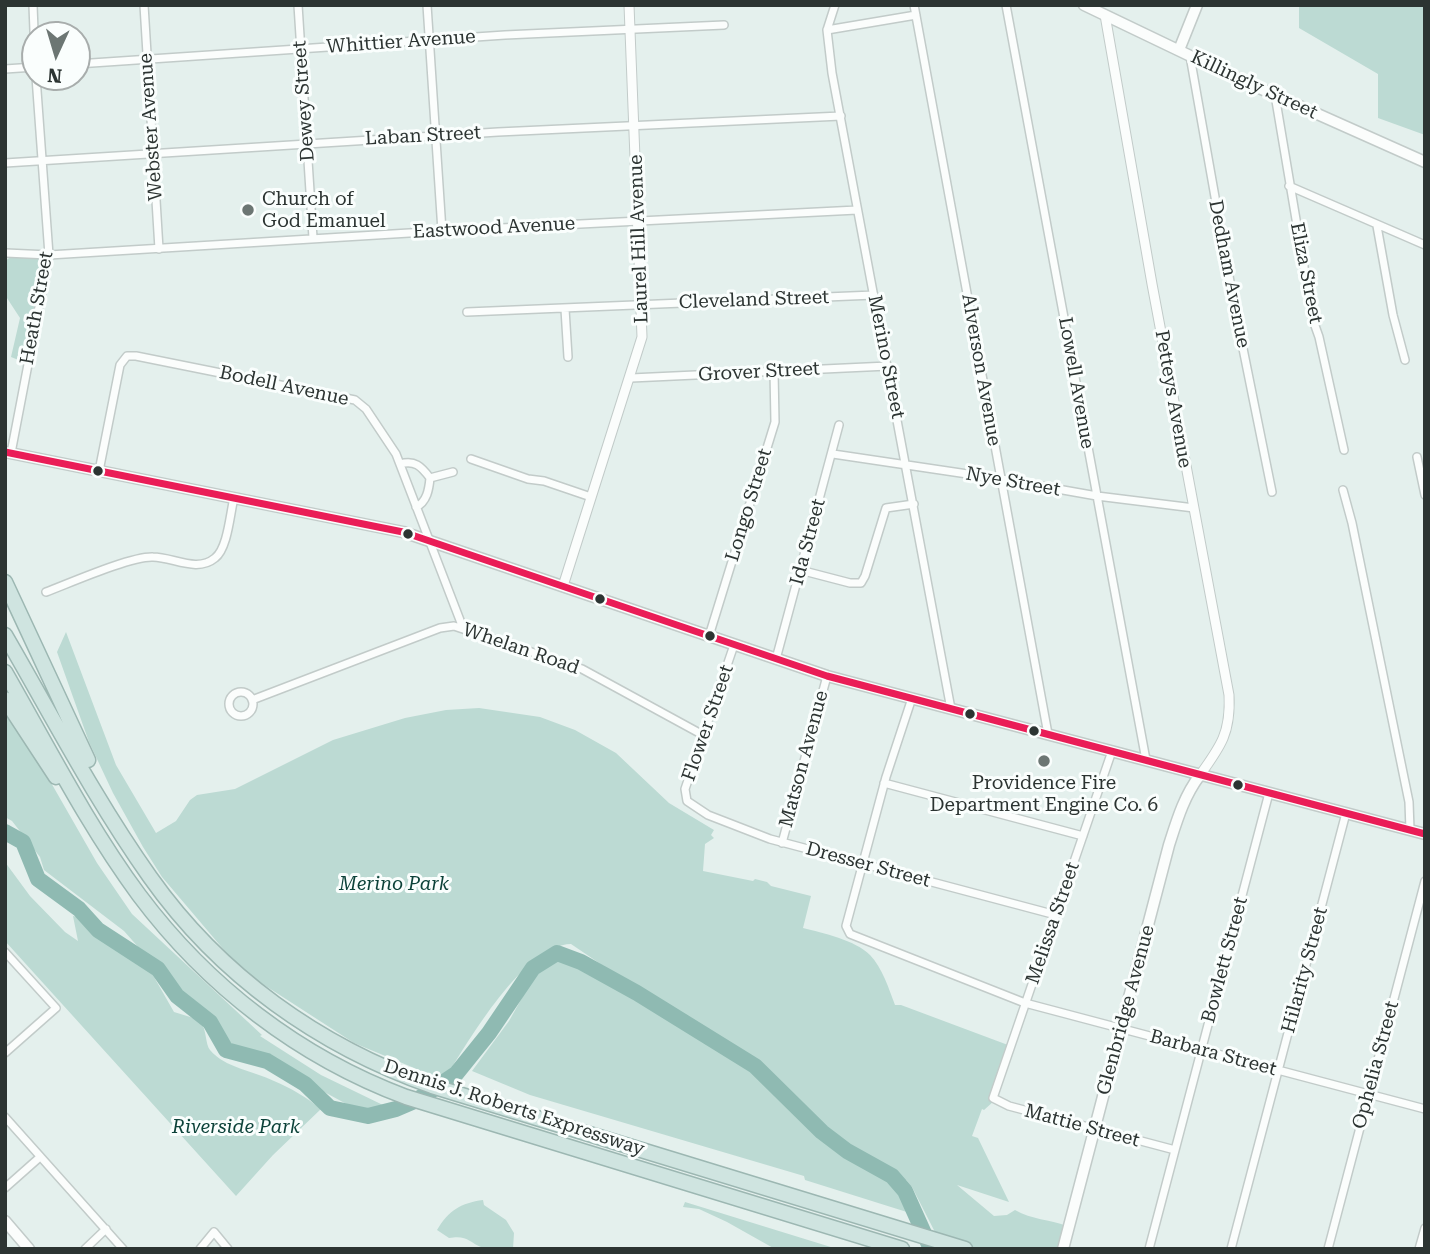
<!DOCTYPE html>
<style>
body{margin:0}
#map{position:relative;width:1430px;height:1254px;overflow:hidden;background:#e4f0ed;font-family:"Roboto Serif",serif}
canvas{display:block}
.frame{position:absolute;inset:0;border:7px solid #2c3432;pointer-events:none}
.north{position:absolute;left:21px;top:21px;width:70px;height:70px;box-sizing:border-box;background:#fafefd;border:2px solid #a8adac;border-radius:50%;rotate:184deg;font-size:19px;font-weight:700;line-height:28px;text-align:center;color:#2c3432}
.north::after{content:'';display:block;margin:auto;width:24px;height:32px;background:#6c7673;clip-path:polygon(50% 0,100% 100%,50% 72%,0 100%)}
</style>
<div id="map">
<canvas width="1430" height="1254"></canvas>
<div class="frame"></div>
<div class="north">N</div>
</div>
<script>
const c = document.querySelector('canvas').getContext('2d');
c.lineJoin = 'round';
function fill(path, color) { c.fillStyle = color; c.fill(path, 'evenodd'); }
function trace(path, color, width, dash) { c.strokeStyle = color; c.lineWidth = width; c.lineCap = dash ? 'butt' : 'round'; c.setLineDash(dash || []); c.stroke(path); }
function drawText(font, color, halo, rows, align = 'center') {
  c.font = font + ' "Roboto Serif",serif'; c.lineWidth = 6; c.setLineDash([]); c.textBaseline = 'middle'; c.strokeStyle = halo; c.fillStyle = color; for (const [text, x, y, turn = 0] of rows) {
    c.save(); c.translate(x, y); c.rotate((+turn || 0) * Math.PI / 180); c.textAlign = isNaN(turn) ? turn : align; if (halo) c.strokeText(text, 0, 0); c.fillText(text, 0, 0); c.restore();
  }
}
fill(new Path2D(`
 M 1299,5 L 1425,5 L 1425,135 L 1378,118 L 1378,74 L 1299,28 Z
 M 15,254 L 46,254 L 26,363 L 11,357 L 20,318 L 5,295 L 5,261 Z
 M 66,632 L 116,765 L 156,833 L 176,821 L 190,800 L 197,795 L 235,789 L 333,740 L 405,718 L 446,710 L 479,708 L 540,717 L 575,730 L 616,753 L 669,803 L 714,830 L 711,835 L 714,838 L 705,844 L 703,871 L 753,881 L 755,879 L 767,882 L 771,886 L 811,896 L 803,928 C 823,933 855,940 870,955 C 882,967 889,989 895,1005 L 901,1005 L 1008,1045 L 994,1101 L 984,1110 L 982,1109 L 972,1136 L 978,1138 L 1009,1202 L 957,1185 L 994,1216 L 1007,1215 L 1015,1210 C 1032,1220 1049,1219 1067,1226 L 1063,1249 L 973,1249 L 938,1238 L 912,1187 L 906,1180 L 891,1183 L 905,1198 L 910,1213 L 805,1180 L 804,1176 L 530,1095 L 472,1071 L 509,1021 L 536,973 L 543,964 L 559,957 L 569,959 L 593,969 L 661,1016 L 762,1078 L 778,1092 L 791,1111 L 832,1147 L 775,1082 L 571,944 C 524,945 469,1040 446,1077 L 431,1075 L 354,1043 L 241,970 L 162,877 L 143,847 L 113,793 L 89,742 L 57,652 Z
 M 5,711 L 30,746 L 97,863 L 132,914 L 262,1035 L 260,1036 L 321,1075 L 385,1106 L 366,1110 L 352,1107 L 304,1081 L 244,1055 L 186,1001 L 124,931 L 44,870 L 40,857 L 12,821 L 5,817 Z
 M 5,862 L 30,896 L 65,932 L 78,941 L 73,916 L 87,919 L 101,928 L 128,954 L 150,970 L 174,1012 L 200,1020 C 207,1030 205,1044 210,1050 C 225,1068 254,1071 274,1081 C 291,1088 306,1097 321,1109 L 273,1155 L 236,1196 L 5,941 Z
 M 483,1200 L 484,1205 L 506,1220 L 514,1233 L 513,1249 C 504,1249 491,1251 483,1248 C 468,1242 468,1235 449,1238 L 437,1230 C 449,1210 461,1203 483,1200 Z
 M 685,1202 L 834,1248 L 836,1249 L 775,1249 L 727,1222 L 699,1209 L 683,1207 Z`), '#bcdad3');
trace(new Path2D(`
 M 5,832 L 23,842 L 38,879 L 79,909 L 98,930 L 158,969 L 177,996 L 210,1022 L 226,1050 L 267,1061 L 305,1084 L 330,1108 L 368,1116 L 396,1109 L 417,1100 L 456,1074 L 489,1033 L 533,968 L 557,953 L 581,962 L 637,993 L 755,1066 L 822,1132 L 847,1151 L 892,1176 L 905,1191 L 931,1249`), '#8fbab2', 16);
const minor = new Path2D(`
 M 33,5 L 35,57
 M 144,5 L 159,249
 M 298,5 L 313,238
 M 427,5 L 442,231
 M 835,5 L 827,30 L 832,73 L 951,709
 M 914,5 L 1048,734
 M 1006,5 L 1146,760
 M 827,30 L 916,15
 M 1190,56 L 1234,304 L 1272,492
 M 77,64 L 505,35 L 724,25
 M 5,69 L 35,67
 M 1275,95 L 1313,320 L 1319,337 L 1344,450
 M 5,163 L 498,132 L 841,116
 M 1289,186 L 1425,245
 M 1377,226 L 1393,315 L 1405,360
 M 6,253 L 49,255 L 442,231 L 857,210
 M 565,309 L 568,357
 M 467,312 L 874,295
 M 631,378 L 888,366
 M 11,453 L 49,255 L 36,77
 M 833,454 L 1001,479 L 1097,496 L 1194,508
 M 1417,457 L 1425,495
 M 471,459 L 528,479 L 544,481 L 591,497
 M 400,464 C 415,460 421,466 430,478 C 429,489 427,502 416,507
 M 99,471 L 120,365 L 127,356 L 136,356 L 355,400 L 366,409 L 396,454 L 463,628
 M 430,478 L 453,472
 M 1343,490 L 1352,523 L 1409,802 L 1410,830
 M 800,570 L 850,583 L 861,583 L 865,576 L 886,508 L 914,504
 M 46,592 C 70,583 131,556 153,557 C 173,557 197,573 215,558 C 228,548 230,513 234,498
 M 709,636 L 775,422 L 774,371
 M 734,645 L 685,789 L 687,801 L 708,815 L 770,839 L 1056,915
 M 776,659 L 839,425
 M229 704a12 12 0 1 1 24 0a12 12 0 1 1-24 0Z
 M 912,698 L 886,777 L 846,926 L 850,934 L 1025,1003 L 1425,1109
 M 252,700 L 440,628 L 454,626 L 582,669 L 703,735
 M 1112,751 L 993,1098 L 1009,1106 L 1175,1150
 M 884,783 L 1083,836
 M 782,843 L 827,676
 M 5,952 L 56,1008 L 5,1053
 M 5,1117 L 123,1249
 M 5,1188 L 40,1157
 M 85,1249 L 106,1229
 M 200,1249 L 214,1232 L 228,1249
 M 1149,1249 L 1269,793
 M 1231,1249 L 1346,813
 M 1328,1249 L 1425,881
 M 1419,1249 L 1425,1228`);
const tertiary = new Path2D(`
 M 1105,15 L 1152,284 L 1229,695 C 1231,732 1221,746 1200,775
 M 563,586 L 642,337 L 629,5`);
const secondary = new Path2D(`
 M 1084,5 L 1230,75 L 1425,162
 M 1179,50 L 1197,5
 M 5,452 L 403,532 L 827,676 L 1425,834
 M 5,1221 L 29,1249
 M 1063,1249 L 1169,845 C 1177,820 1184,796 1200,775`);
const motorway = new Path2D(`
 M 5,582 L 88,760
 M 5,635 C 52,716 96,801 150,877 C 220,976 319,1046 432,1086 L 965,1249
 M 5,672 C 48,747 88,826 139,895 C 207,986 299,1057 406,1097 L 902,1249
 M 5,699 L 56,777`);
trace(minor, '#c2cbc9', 10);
trace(tertiary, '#c2cbc9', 11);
trace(secondary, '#c2cbc9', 13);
trace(motorway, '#9cb7b2', 17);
trace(minor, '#fbfdfc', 7);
trace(tertiary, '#fbfdfc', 9);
trace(secondary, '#fbfdfc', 10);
trace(motorway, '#cfe4e0', 14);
trace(new Path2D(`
 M 5,452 L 403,532 L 827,676 L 1425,834`), '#ea1d57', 7);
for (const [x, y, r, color] of [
 [248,210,7,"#6c7673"],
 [98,471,6,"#2c3432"],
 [408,534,6,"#2c3432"],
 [600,599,6,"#2c3432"],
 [710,636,6,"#2c3432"],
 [970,714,6,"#2c3432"],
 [1034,731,6,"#2c3432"],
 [1044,761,7,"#6c7673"],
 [1238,785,6,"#2c3432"]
]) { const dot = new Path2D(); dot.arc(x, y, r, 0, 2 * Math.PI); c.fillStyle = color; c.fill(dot); trace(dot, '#fafefd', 2.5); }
drawText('19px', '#2c3432', '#fafefd', [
 ["Whittier Avenue",401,42,-4],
 ["Killingly Street",1254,85,25],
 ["Dewey Street",304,101,-94],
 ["Webster Avenue",151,127,-94],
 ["Laban Street",423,136,-3],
 ["Eastwood Avenue",494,228,-3],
 ["Laurel Hill Avenue",639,239,-92],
 ["Eliza Street",1306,273,79],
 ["Dedham Avenue",1229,274,79],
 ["Cleveland Street",754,300,-2],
 ["Heath Street",37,308,-80],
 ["Merino Street",886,357,79],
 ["Alverson Avenue",981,370,80],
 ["Grover Street",759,372,-3],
 ["Lowell Avenue",1076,383,80],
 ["Bodell Avenue",284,386,12],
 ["Petteys Avenue",1173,399,80],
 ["Nye Street",1013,482,10],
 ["Longo Street",749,505,-73],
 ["Ida Street",808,542,-75],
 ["Whelan Road",521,649,19],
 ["Flower Street",708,723,-71],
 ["Matson Avenue",804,759,-75],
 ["Dresser Street",868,865,15],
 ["Melissa Street",1053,923,-71],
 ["Bowlett Street",1225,960,-75],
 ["Hilarity Street",1305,970,-75],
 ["Glenbridge Avenue",1126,1010,-75],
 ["Barbara Street",1213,1053,15],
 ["Ophelia Street",1376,1065,-75],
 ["Dennis J. Roberts Expressway",514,1108,18],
 ["Mattie Street",1082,1126,15]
]);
drawText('19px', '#2c3432', '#fafefd', [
 ["Church of",262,199],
 ["God Emanuel",262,221],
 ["Providence Fire",1044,783,"center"],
 ["Department Engine Co. 6",1044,805,"center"]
], 'left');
drawText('italic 19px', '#0c4239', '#fafefd', [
 ["Merino Park",394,884],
 ["Riverside Park",236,1127]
]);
</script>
